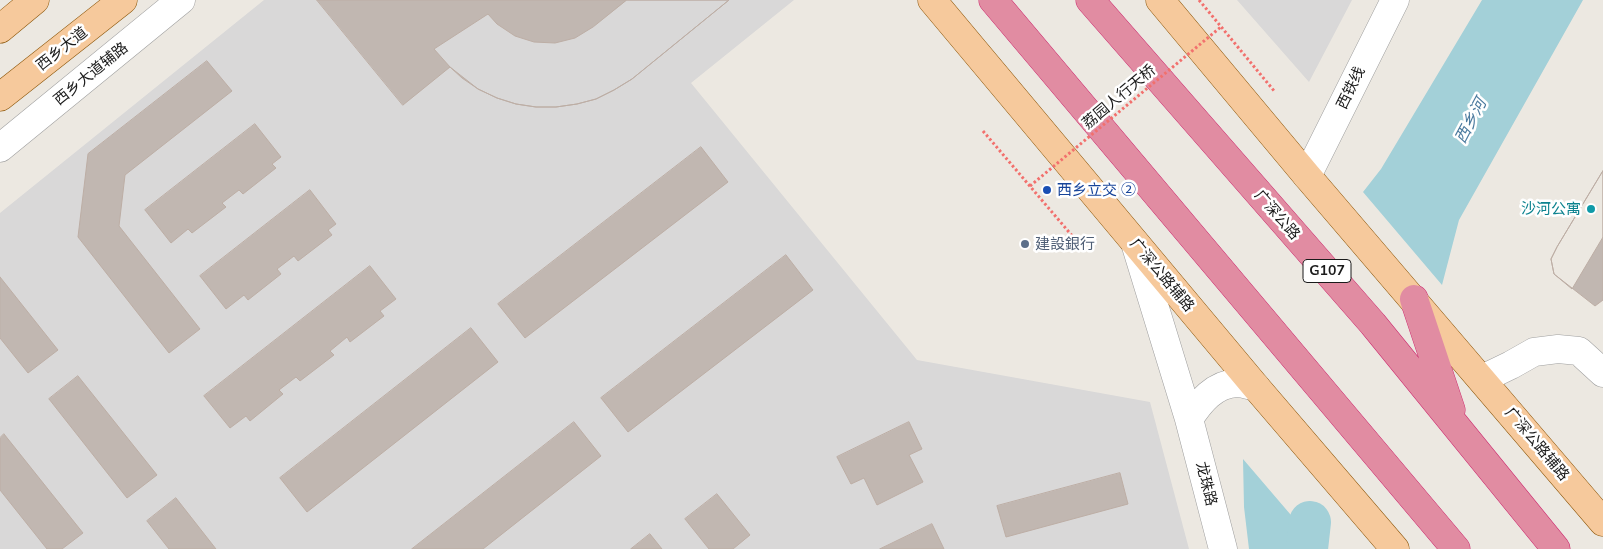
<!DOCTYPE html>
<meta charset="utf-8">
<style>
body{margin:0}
canvas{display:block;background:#ece8e1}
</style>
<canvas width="1603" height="549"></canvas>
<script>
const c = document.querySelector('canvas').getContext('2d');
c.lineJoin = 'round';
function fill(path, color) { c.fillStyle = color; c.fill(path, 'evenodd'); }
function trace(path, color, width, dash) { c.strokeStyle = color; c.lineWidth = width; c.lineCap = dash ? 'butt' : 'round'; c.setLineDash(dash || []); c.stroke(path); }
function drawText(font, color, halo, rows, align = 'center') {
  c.font = font + ' Mulish,"Noto Sans SC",sans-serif'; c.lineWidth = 5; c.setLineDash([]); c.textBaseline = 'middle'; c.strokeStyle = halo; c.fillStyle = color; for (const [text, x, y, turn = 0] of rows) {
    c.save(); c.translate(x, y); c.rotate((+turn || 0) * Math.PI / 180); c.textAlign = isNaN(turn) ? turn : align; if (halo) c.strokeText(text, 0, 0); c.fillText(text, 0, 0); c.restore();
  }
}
fill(new Path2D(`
 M 264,0 L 794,0 L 691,83 L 917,360 L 1150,402 L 1189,549 L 0,549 L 0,213 Z
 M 1237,0 L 1352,0 L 1309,82 Z`), '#d9d8d8');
fill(new Path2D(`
 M 1482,0 L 1583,0 L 1459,220 L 1442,285 L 1363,192 L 1381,169 Z
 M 1243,459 L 1320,549 L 1249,549 L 1244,507 Z`), '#a3d0d8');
trace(new Path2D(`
 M 1307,549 L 1310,522`), '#a3d0d8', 42);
const building = new Path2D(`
 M 317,0 L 729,0 L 632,79 L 614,90 L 596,99 L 577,104 L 556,107 L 536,107 L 516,104 L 497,98 L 478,89 L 450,67 L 403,105 Z
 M 627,0 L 729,0 L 632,79 L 614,90 L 596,99 L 577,104 L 556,107 L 536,107 L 516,104 L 497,98 L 478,89 L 462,78 L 450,67 L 434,49 L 488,14 L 497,24 L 515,36 L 534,42 L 555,43 L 575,38 L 593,27 Z
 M 207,61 L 232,91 L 125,175 L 119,226 L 200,329 L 169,353 L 78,237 L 88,154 Z
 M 255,124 L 281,157 L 272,164 L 276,168 L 243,194 L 239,190 L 222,203 L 226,207 L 192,233 L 188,229 L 171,243 L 145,210 Z
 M 701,147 L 728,182 L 525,338 L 498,304 Z
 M 1603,171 L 1603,237 L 1572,289 L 1554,274 L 1551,259 L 1557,247 Z
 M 1603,171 L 1603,300 L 1595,306 L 1554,274 L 1551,259 L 1557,247 Z
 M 310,190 L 336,224 L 328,230 L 332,235 L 298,261 L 294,256 L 277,269 L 281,274 L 248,300 L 244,295 L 226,309 L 200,276 Z
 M 786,255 L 813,290 L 628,432 L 601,398 Z
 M 370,266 L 396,299 L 380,311 L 384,316 L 350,342 L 347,337 L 330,351 L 334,355 L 300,381 L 296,377 L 279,390 L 283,394 L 250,421 L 246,416 L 230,428 L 204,396 Z
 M 0,277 L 58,350 L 28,373 L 0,338 Z
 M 471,328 L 498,362 L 307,512 L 280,478 Z
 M 78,376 L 157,475 L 127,498 L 49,399 Z
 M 574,422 L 601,456 L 483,549 L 412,549 Z
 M 909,422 L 922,449 L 909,455 L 923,482 L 877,505 L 864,478 L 851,484 L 837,457 Z
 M 4,434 L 83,533 L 62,549 L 47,549 L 0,490 L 0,438 Z
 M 1120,473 L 1128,504 L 1006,537 L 997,506 Z
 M 717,494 L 750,535 L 733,549 L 709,549 L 685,519 Z
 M 176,498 L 216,549 L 169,549 L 147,521 Z
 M 932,524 L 944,549 L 880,549 Z
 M 650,534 L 662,549 L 631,549 Z`);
fill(building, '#c1b7b1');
trace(building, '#bdaea5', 1);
const minor = new Path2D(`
 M 0,148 L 181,0
 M 1307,176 L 1395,0
 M 1135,243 L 1189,419 L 1223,549
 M 1482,379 L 1511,365 L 1534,352 L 1558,349 L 1579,351 L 1603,373
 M 1189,419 C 1200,402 1214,384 1237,383 C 1243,383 1251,386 1256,387`);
const major = new Path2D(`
 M 932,0 L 1256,387 L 1395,549
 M 1160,0 L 1307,176 L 1603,522
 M 0,29 L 35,0
 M 0,97 L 123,0`);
const highway = new Path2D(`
 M 993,0 L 1456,549
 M 1090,0 L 1373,324 L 1556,549
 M 1414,299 L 1451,410`);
trace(minor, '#9f9f9f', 29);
trace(major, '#8b5508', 29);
trace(highway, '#cc2c70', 29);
trace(new Path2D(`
 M 1199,0 L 1275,92
 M 983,131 L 1080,245`), '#f2706d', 3, [2.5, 2.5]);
trace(minor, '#fff', 28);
trace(major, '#f6c99c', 28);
trace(highway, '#e18ca2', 28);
trace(new Path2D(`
 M 1030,186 L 1222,26`), '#f2706d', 3, [2.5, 2.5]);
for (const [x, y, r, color] of [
 [1047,190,5,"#1a4fb4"],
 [1591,209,5,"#0f9aa8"],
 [1025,244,5,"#5c6f8a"]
]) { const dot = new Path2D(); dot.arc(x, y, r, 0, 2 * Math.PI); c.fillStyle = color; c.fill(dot); trace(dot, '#fff', 2); }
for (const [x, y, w] of [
 [1327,271,48]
]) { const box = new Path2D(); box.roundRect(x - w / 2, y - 11.5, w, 23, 4); c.fillStyle = '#fff'; c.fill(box); trace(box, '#1b1b1b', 1); }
drawText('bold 14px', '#1b1b1b', null, [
 ["G107",1327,271]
]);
drawText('15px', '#1b1b1b', '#fff', [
 ["西乡大道",62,49,-38],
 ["西乡大道辅路",91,74,-39],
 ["西铁线",1351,88,-64],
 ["荔园人行天桥",1119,97,-40],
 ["广深公路",1277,215,49],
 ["广深公路辅路",1162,275,50],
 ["广深公路辅路",1537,444,50],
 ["龙珠路",1206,484,76]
]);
drawText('15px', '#164399', '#fff', [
 ["西乡立交 ②",1057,190]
], 'left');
drawText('15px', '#0d838f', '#fff', [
 ["沙河公寓",1581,209]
], 'right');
drawText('15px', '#4e5e75', '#fff', [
 ["建設銀行",1035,244]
], 'left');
drawText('italic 16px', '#4b7a9e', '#fff', [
 ["西乡河",1471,121,-62]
]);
</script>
